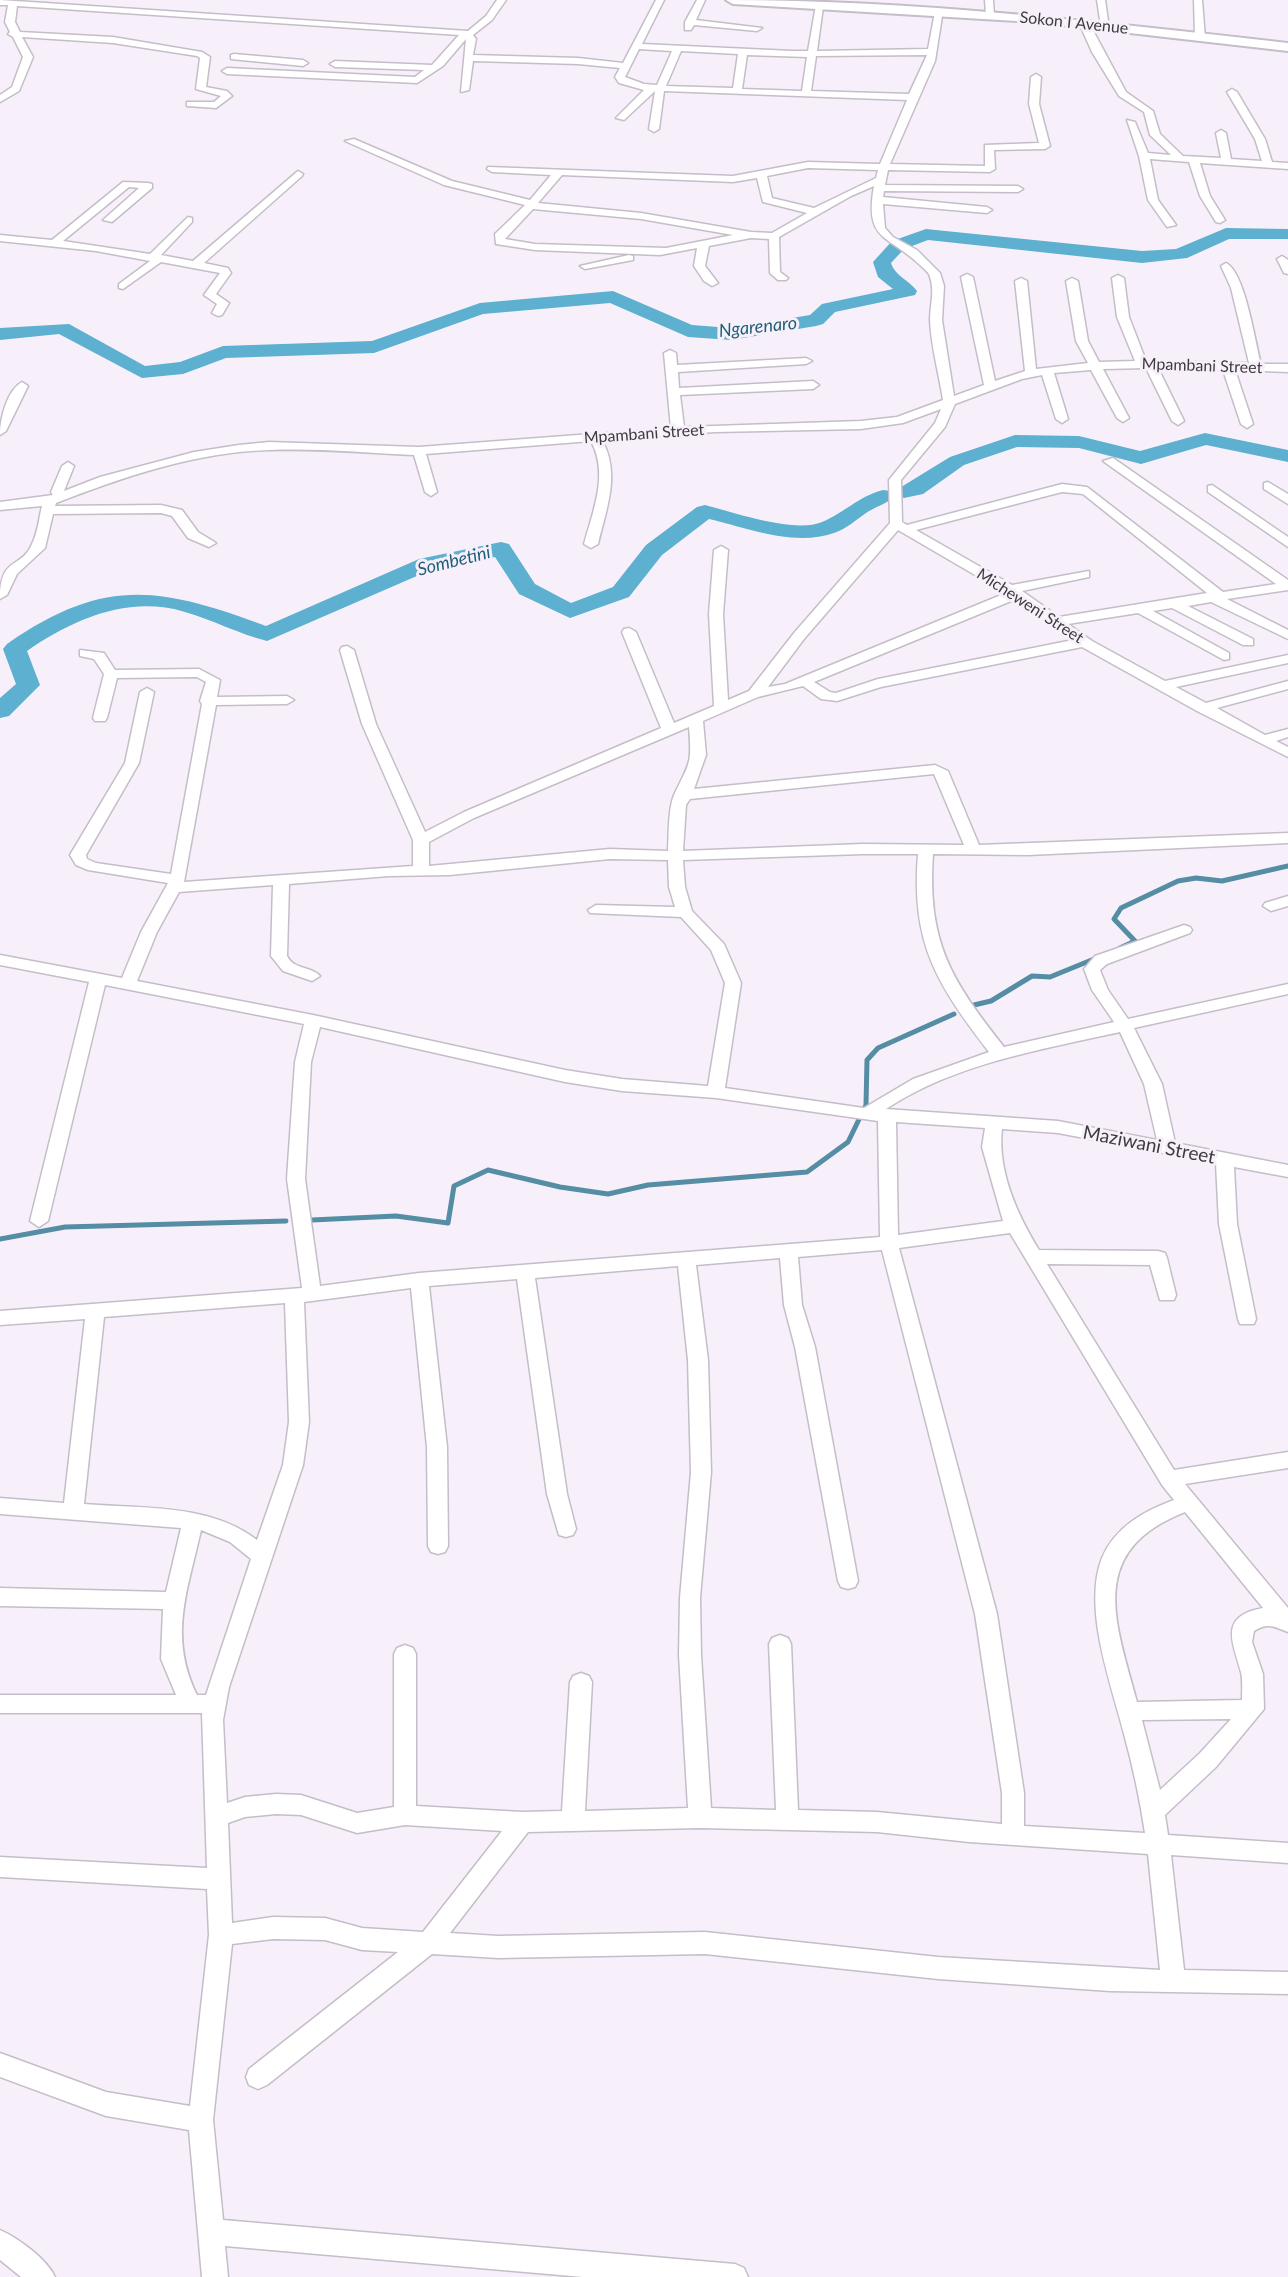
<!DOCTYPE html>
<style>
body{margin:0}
canvas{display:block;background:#f7f0fa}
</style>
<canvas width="1288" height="2277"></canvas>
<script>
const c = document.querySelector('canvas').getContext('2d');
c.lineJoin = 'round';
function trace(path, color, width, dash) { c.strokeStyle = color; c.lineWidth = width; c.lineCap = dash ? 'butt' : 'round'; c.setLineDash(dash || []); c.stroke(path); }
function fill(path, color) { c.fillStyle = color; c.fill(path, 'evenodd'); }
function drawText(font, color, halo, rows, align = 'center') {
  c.font = font + ' Lato,sans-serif'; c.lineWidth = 6; c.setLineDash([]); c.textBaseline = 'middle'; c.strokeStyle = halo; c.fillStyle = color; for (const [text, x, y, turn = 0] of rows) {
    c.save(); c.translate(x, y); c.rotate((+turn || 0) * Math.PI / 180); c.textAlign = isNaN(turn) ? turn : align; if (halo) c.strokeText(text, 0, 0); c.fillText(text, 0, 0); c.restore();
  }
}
trace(new Path2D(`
 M 1120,948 L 1135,941 L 1114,919 L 1121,908 L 1178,881 L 1196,878 L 1222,881 L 1288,866
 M 974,1005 L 991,1001 L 1032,976 L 1050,977 L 1099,957
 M 312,1220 L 396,1216 L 448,1223 L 454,1186 L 488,1170 L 560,1187 L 608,1194 L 648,1185 L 807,1172 L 848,1142 L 866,1105 L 867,1060 L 878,1048 L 954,1014
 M 0,1239 L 65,1227 L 286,1221`), '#548da4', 5);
fill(new Path2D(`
 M 1226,228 L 1288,229 L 1288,239 L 1229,239 L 1187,258 L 1142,263 L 928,240 L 904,249 L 891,263 C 895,276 909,280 917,291 L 915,295 L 835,312 L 823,324 L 816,326 L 731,340 L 688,337 L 610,303 L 483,314 L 374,353 L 226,358 L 183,374 L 142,378 L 59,334 L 0,340 L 0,328 L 69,324 L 145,366 L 180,362 L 223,346 L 372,341 L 480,303 L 613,291 L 692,325 L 731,328 L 810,315 L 822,304 L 893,289 L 878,277 L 873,262 L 892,241 L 926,229 L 1142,251 L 1176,249 Z
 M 1205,433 L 1288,450 L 1288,462 L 1206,445 L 1141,464 L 1079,448 L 1017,447 L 964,465 L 923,494 L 904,498 L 893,492 L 950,457 L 1015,435 L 1079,436 L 1140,451 Z
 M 883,490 L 891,491 L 894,496 C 888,504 874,507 866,513 C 856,520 846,529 834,533 C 794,547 748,528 709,519 L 662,555 L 629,597 L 570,618 L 519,594 L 495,557 L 433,569 L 267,641 C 239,634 213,620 185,612 C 128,595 74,619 27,651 L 40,685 L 9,716 L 0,718 L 0,698 L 16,684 L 3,649 L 7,644 C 105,576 160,587 266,626 L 419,559 L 501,542 L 509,544 L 535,584 L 571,603 L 613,587 L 646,545 L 697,507 L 705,505 C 733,512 795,534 822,522 C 844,513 859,496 883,490 Z`), '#5db0cf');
const street = new Path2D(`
 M 0,0 L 468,31 L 486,16 L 497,0 L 506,0 L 492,20 L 473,35 L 476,39 L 473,55 L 578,58 L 623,63 L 656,0 L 664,0 L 642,44 L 792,51 L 808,51 L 816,5 L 823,7 L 817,51 L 928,49 L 935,12 L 943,10 L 935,61 L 890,164 L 985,166 L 985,145 L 1039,143 L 1029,104 L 1031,77 L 1036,74 L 1041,77 L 1039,104 L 1050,146 L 1045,149 L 994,150 L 995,169 L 990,172 L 888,170 L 885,185 L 1018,186 L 1023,189 L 1018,192 L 884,191 L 883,197 L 987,207 L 992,210 L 987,213 L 883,204 L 885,228 L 893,237 L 917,250 L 940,273 L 944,286 L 942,320 L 954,396 L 984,385 L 961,277 L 967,274 L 973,277 L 995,381 L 1025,371 L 1015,281 L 1021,278 L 1027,281 L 1036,369 L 1088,363 L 1076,341 L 1066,281 L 1072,278 L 1078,281 L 1088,341 L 1099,362 L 1135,361 L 1117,317 L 1112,278 L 1118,275 L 1124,278 L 1129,317 L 1146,361 L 1249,363 L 1231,288 L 1221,266 L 1226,263 C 1245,272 1255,342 1261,364 L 1288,364 L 1288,372 L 1235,370 L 1253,424 L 1247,428 L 1241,424 L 1223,370 L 1158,368 L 1184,421 L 1178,425 L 1172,421 L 1146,368 L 1103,369 L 1129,418 L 1123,422 L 1117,418 L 1091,370 L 1054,373 L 1068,419 L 1062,423 L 1056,419 L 1042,375 L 1022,379 L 955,404 L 945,427 L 901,480 L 902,522 L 907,525 L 1062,484 L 1087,487 L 1223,592 L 1276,584 L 1103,461 L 1113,458 L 1288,580 L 1288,590 L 1227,599 L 1288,630 L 1288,639 L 1211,602 L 1188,606 L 1253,639 L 1253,645 L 1243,645 L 1172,608 L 1153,611 L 1229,653 L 1229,659 L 1224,660 L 1138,613 L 1068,624 L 1092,641 L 1165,681 L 1288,655 L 1288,663 L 1176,687 L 1206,703 L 1288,681 L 1288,689 L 1217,708 L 1265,735 L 1288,729 L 1288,737 L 1276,741 L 1288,747 L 1288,757 L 1197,711 L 1082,647 L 881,687 L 837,701 L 821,699 L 803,686 L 758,697 L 703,721 L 706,755 L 694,789 L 935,765 L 948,771 L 979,845 L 1288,833 L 1288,843 L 1028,855 L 933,854 C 927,942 951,980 1004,1047 L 1114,1022 L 1092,990 L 1084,969 L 1095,956 L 1184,925 L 1190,927 L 1192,930 L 1190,933 L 1107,964 L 1100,970 L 1108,990 L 1128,1019 L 1288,984 L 1288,994 L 1134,1028 L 1162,1084 L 1175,1143 L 1288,1165 L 1288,1177 L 1234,1167 L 1237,1224 L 1256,1319 L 1254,1324 L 1240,1324 L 1238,1319 L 1219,1224 L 1216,1163 L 1058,1133 L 1002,1129 C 997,1171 1018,1216 1039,1250 L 1158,1251 L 1165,1253 L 1167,1258 L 1176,1295 L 1174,1300 L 1160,1300 L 1150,1265 L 1047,1264 L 1174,1470 L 1288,1452 L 1288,1468 L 1185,1484 L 1288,1608 L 1288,1632 C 1274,1627 1269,1622 1254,1631 L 1252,1642 L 1263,1674 L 1264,1709 L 1216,1767 L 1165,1815 L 1168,1835 L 1288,1843 L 1288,1863 L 1171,1855 L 1184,1970 L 1288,1972 L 1288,1994 L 1110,1991 L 938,1979 L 705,1954 L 498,1958 L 432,1954 L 267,2085 L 258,2089 L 249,2085 L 246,2077 L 249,2069 L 398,1952 L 362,1950 L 325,1940 L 273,1939 L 232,1944 L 213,2120 L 223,2220 L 735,2264 L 744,2268 L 748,2277 L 583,2277 L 225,2246 L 228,2277 L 202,2277 L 189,2130 L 106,2116 L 0,2077 L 0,2053 L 106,2092 L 190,2106 L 209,1935 L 207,1889 L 0,1877 L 0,1857 L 207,1868 L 202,1713 L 0,1713 L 0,1695 L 176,1695 L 161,1659 L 163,1609 L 0,1606 L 0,1588 L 166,1592 L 181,1528 L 0,1514 L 0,1498 L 64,1503 L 85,1319 L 0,1325 L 0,1311 L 302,1288 L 287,1179 L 295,1062 L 304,1024 L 105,985 L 48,1221 L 39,1227 L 30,1221 L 89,982 L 0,965 L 0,955 L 122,978 L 141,932 L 168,883 L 88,870 L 76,865 L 70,855 L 125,763 L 140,692 L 147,688 L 154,692 L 139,763 L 86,855 L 87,859 L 96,863 L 171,874 L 202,704 L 200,701 L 206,682 L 197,677 L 117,678 L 107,718 L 105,721 L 95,721 L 93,718 L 104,674 L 94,659 L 80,656 L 80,650 L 104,653 L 115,670 L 199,669 L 220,680 L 217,697 L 287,696 L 294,700 L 287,704 L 216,705 L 184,882 L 413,866 L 413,840 L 362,724 L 340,650 L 342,647 L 347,646 L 354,650 L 376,724 L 425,832 L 464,812 L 661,728 L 622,632 L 624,629 L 629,628 L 636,632 L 674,723 L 714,706 L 709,614 L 714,550 L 721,546 L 728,550 L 723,614 L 728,700 L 749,691 L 794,633 L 890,523 L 889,480 L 935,423 L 941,409 L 903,423 L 861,429 L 715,432 L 602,440 C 621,474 606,510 598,544 L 591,548 L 584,544 C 593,511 609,474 591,441 L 426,454 L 437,492 L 431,496 L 425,492 L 414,455 C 366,453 317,448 269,450 C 196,452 123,477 56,503 L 55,506 L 161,505 L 182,510 L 198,532 L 216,543 L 209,547 L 188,538 L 172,516 L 161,513 L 53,514 L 45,548 L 17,574 L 7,595 L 0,599 C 0,555 21,570 32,544 C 38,532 39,518 42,506 L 0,510 L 0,502 L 53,495 L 51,492 L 62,466 L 68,462 L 74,466 L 64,491 L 100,477 L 194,452 L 239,445 L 269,442 L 419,447 L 671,428 L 664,353 L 670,350 L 676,353 L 677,365 L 806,358 L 812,361 L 806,364 L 678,372 L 679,388 L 813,381 L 819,385 L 813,389 L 680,395 L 684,427 L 861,421 L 897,417 L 943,400 C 939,374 931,346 930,320 C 930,306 935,291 930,277 C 929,272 924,269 920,265 C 888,234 864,242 874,186 L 851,196 L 779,237 L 780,272 L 788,278 L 786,280 L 778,280 L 770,273 L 769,239 L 751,238 L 709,246 L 705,266 L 718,283 L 712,286 L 704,281 L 694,266 L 697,248 L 660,255 L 535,250 L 496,244 L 495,234 L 525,205 L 444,185 L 345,141 L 354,139 L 452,181 L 530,200 L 551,175 L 492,172 L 487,169 L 488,167 L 733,176 L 808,162 L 880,164 L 907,100 L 664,91 L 659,129 L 654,132 L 649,129 L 655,91 L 624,120 L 616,118 L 644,90 L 619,83 L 615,77 L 620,68 L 578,64 L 473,61 L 469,90 L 461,92 L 466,39 L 443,66 L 417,83 L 227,74 L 222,71 L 227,68 L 415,77 L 424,70 L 335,67 L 330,64 L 335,61 L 432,65 L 459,35 L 17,6 L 15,22 L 20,32 L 113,37 L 202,52 L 210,57 L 206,87 L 227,91 L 232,96 L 216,108 L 187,106 L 187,102 L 214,102 L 221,96 L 196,89 L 200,58 L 197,56 L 113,43 L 22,37 L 33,57 L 19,91 L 0,102 L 0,95 L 12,87 L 23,57 L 13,37 L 8,34 L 10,32 L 5,22 L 8,5 L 0,5 ZM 639,49 L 672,51 L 657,85 L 644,84 L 625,77 ZM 681,51 L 738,54 L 733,88 L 666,86 ZM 747,55 L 807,57 L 802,91 L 742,89 ZM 927,55 L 909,94 L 811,91 L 816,56 ZM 808,168 L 878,170 L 876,178 L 814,208 L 772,198 L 767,176 ZM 562,175 L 733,182 L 757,178 L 763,202 L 807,213 L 772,233 L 751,232 L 641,213 L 538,203 ZM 533,209 L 641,219 L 733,235 L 666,248 L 535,244 L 505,239 ZM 1062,492 L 1083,494 L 1207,593 L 1059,617 L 1022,591 L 1089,577 L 1089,571 L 1012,585 L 916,530 ZM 898,530 L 1006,593 L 785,684 L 768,687 L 804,639 ZM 1016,599 L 1073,640 L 878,679 L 836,693 L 830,692 L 814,682 ZM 689,727 C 692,764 690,762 675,793 C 668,807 669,833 668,851 L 610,849 L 429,866 L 429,842 L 474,818 ZM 934,774 L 964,845 L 863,844 L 683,851 L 686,805 L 690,799 ZM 863,854 L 918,854 C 911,943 936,983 989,1052 L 913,1079 L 864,1108 L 725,1088 L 741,983 L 724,944 L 692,911 L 685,887 L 683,860 ZM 610,859 L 668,860 L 669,887 L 675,907 L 596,905 L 588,910 L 590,913 L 681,917 L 711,950 L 725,983 L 708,1086 L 622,1079 L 565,1070 L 313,1015 L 137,981 L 157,932 L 179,892 L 273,885 L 271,956 L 283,971 L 312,981 L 320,976 C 311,966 294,970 287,956 L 289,884 L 389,876 L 450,875 ZM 320,1027 L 565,1082 L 622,1091 L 716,1098 L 878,1121 L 880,1237 L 419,1273 L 320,1286 L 305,1179 L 311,1062 ZM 1120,1032 L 1144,1084 L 1157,1140 L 1058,1121 L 886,1109 C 956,1063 1040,1050 1120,1032 ZM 896,1122 L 985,1128 L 982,1147 L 1003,1221 L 898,1235 ZM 1010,1233 L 1162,1485 L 1174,1500 C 1144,1511 1115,1527 1102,1558 C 1082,1608 1112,1686 1124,1734 C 1133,1767 1140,1800 1145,1833 L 1024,1826 L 1024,1793 L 997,1614 L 899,1248 ZM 882,1250 L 975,1614 L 1002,1793 L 1002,1824 L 877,1812 L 798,1810 L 791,1644 L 788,1638 L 780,1635 L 772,1638 L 769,1644 L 776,1810 L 711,1808 L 701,1655 L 700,1598 L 711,1472 L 708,1360 L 696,1265 L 780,1258 L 784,1305 L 795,1347 L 838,1581 L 841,1587 L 848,1589 L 855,1587 L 858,1581 L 815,1347 L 802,1305 L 798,1257 ZM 678,1266 L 688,1360 L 691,1472 L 680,1598 L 679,1655 L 688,1808 L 585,1811 L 592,1682 L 589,1676 L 581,1673 L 573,1676 L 570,1682 L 562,1811 L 522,1812 L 416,1806 L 416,1654 L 413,1648 L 405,1645 L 397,1648 L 394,1654 L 394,1807 L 357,1813 L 301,1795 L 276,1794 L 245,1797 L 227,1803 L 223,1720 L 229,1687 L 303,1465 L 309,1422 L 304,1302 L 411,1288 L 427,1447 L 428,1546 L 431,1552 L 438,1554 L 445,1552 L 448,1546 L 447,1447 L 429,1286 L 517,1279 L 547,1494 L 559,1535 L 566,1537 L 573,1535 L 576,1529 L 567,1494 L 535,1278 ZM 285,1303 L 289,1422 L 283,1465 L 257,1540 C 209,1503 142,1509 84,1504 L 104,1317 ZM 1185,1512 L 1263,1608 C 1218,1616 1233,1642 1241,1672 C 1243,1681 1242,1691 1242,1700 L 1137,1702 C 1115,1620 1086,1551 1185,1512 ZM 201,1530 L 230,1542 L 251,1559 L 206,1695 L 197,1695 C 168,1636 188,1590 201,1530 ZM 1231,1719 L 1200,1753 L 1160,1790 L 1142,1720 ZM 276,1814 L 301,1815 L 357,1833 L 405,1825 L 502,1831 L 423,1932 L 362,1928 L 325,1918 L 273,1917 L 232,1923 L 228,1823 L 245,1817 ZM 700,1828 L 877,1832 L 969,1842 L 1148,1854 L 1160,1970 L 938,1957 L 705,1932 L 498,1936 L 450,1933 L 528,1832 Z
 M 697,0 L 705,0 L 696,20 L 762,28 L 757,31 L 694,25 L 691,30 L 685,30 L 685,22 Z
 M 985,0 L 993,0 L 994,16 L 986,14 Z
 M 1097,0 L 1105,0 L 1109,28 L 1101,26 Z
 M 1194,0 L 1202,0 L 1205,38 L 1200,41 L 1195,38 Z
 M 1084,20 L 1089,23 L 1126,92 L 1153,111 L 1160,134 L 1183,156 L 1221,158 L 1216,133 L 1221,130 L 1226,133 L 1231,159 L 1262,161 L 1255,139 L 1227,92 L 1232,89 L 1237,92 L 1265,139 L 1272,162 L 1288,163 L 1288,169 L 1200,163 L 1210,196 L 1225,220 L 1220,223 L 1216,222 L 1200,196 L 1189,162 L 1150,159 L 1158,200 L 1176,225 L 1167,227 L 1148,200 L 1139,156 L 1127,120 L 1135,122 L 1148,153 L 1171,155 L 1150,135 L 1144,112 L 1119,96 L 1092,52 L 1079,23 Z
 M 234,54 L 303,60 L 308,63 L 303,66 L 231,59 L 231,55 Z
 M 298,171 L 303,174 L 302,176 L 204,263 L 228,268 L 231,273 L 216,294 L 229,303 L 222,315 L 218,316 L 212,313 L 217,304 L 204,295 L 220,273 L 161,262 L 123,289 L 119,288 L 119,284 L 150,261 L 96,251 L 0,241 L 0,235 L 52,240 L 123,182 L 148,183 L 152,184 L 152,188 L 112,222 L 103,220 L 139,188 L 129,187 L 63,241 L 150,254 L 188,217 L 192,218 L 192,222 L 161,255 L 193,261 Z
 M 629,255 L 633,256 L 633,260 L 585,269 L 580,266 Z
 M 1282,256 L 1288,260 L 1288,274 L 1284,273 L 1277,259 Z
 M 22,382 L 28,386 L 6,431 L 0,435 C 0,419 7,390 22,382 Z
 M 1268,482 L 1288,494 L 1288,504 L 1264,489 L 1264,483 Z
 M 1212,485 L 1288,537 L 1288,547 L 1208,492 L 1208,486 Z
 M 1288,896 L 1288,906 L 1271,911 L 1263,906 L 1265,903 Z
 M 0,2230 C 18,2238 47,2259 55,2277 L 21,2277 L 0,2260 Z`);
const secondary = new Path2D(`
 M 726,0 C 915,0 1101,22 1288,43 L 1288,51 L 1033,22 L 733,4 Z`);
trace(street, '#c5bdc7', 3);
trace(secondary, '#c5bdc7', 4);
fill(street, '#fff');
fill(secondary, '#fff');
drawText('16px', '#3e3b3f', '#f7f0fa', [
 ["Sokon I Avenue",1074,23,6],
 ["Mpambani Street",1202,366,2],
 ["Mpambani Street",644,434,-4],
 ["Micheweni Street",1030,606,33]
]);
drawText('italic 18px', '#1e5f76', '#f7f0fa', [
 ["Ngarenaro",758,327,-6],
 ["Sombetini",454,561,-14]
]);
drawText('19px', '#3e3b3f', '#f7f0fa', [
 ["Maziwani Street",1149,1145,11]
]);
</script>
